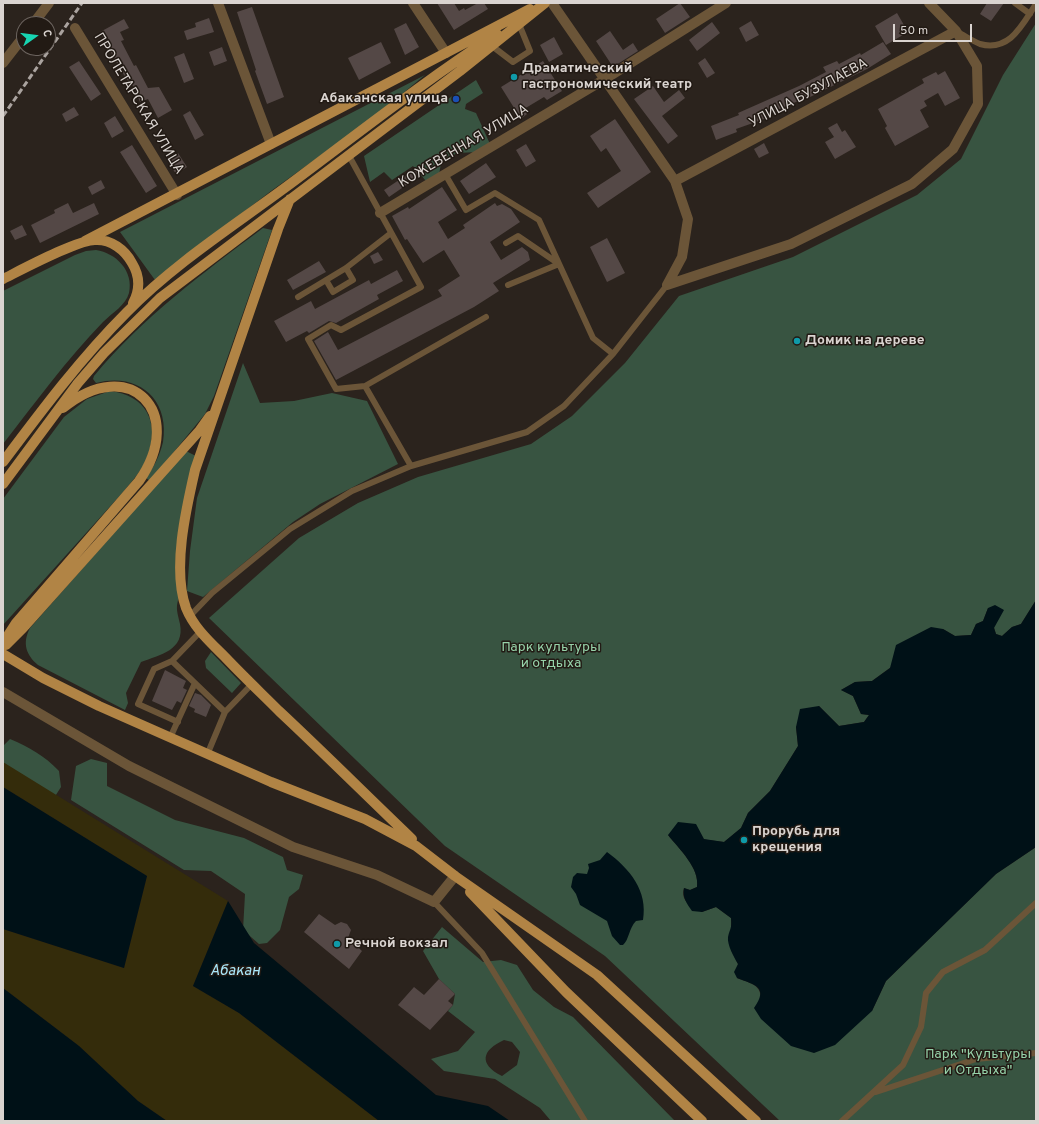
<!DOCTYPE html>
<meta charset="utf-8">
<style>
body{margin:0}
#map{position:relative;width:1039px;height:1124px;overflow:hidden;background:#2b231d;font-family:Overpass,sans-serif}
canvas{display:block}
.frame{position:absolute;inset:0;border:4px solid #dad4d0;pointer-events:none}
.north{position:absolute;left:16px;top:16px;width:40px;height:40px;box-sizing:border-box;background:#221a14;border:1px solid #6c645f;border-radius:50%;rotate:76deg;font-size:11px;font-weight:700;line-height:16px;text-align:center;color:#dad4d0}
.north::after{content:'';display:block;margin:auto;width:14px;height:18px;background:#17d5b2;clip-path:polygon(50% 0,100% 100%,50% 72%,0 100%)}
.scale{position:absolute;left:893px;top:24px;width:79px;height:18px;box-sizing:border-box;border:2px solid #dad4d0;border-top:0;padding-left:5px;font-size:12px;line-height:14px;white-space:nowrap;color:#dad4d0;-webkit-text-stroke:3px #221a14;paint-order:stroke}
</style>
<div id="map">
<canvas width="1039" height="1124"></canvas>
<div class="frame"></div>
<div class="north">С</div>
<div class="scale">50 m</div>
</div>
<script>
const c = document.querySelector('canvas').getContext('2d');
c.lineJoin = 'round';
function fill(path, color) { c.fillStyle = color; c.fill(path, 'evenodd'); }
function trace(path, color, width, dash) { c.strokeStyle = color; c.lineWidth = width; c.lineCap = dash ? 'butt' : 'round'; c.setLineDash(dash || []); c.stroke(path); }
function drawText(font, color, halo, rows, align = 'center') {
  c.font = font + ' Overpass,sans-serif'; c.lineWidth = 3; c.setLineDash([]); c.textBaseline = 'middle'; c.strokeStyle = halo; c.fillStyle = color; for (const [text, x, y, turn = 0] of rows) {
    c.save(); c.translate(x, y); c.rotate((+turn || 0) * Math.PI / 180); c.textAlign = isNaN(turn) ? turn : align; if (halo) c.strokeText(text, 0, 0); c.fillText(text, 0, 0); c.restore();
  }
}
fill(new Path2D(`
 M 1036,23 L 1036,600 L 1021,624 L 1012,627 L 1002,636 L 996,634 L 988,608 L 983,621 L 976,624 L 971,635 L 955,636 L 943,629 L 872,681 L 855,682 L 841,690 L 853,696 L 861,714 L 869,715 L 864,722 L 839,726 L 819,706 L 796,727 L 798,746 L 770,791 L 748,813 L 741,828 L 724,842 L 668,835 C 679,849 700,868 697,887 L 690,890 L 684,888 C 680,902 692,906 702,912 L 716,907 L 731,918 L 731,949 L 738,964 L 737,978 C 749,983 761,984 761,999 L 872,1011 L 886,981 L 996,874 L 1036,847 L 1036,1121 L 780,1121 L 605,956 L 445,846 L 209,618 L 299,538 L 358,503 L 418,477 L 531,444 L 572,416 L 625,363 L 679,296 L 793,257 L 917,195 L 961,159 L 1003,75 Z
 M 425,75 L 373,118 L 271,191 L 155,280 L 120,232 Z
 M 476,80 L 483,93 L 466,104 L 465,109 L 476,113 L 490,144 L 478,152 L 457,153 L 441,163 L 439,175 L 426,181 L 413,166 L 392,180 L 384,172 L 370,182 L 364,156 Z
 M 263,228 L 272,230 L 214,396 L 205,414 L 150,481 L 146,478 C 154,467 160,455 163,442 C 170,398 137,372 96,383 L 93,379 L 94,376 C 143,317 203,273 263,228 Z
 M 96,250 C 116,253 134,271 129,293 C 126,305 112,313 103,322 C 67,359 35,403 3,444 L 3,291 L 75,255 L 86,251 Z
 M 243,363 L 260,403 L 294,401 L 332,393 L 367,401 L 398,464 L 320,504 L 293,522 L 203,597 L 187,591 L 190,551 L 197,498 Z
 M 110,391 C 145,395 160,421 148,455 C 143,469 133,480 124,491 L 3,625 L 3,499 L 64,417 L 87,399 Z
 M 186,451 L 196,456 L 180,594 C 175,608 177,610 180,624 C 185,650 160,655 141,662 L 126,693 L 128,703 L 125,710 L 38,665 C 26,655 22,643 30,628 Z
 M 211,652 L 241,683 L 232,693 L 206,668 L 205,661 Z
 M 10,739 C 29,747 45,756 59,771 L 61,787 L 54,798 L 3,766 L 3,746 Z
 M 91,759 L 107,763 L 107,786 L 175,820 L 244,838 L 283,857 L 287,870 L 303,875 L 299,889 L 289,897 L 280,930 L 267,943 L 259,944 L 243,930 L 245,894 L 211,871 L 184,870 L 71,800 L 76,766 Z
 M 442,927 L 483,962 L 501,960 L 517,965 L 533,990 L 554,1007 L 573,1017 L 675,1121 L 551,1121 L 540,1108 L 495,1079 L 444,1071 L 431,1059 L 458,1051 L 475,1032 L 448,1011 L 453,1005 L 455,994 L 439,979 L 423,951 ZM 504,1040 L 512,1042 L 520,1052 L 517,1065 L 502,1076 C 478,1064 482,1050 504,1040 Z`), '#385441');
fill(new Path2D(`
 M 3,762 L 228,901 L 193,986 L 239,1013 L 379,1121 L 167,1121 L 138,1101 L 79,1046 L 3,988 L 3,929 L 124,968 L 147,876 L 3,787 Z`), '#342c0b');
fill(new Path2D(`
 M 1036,600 L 1036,847 L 996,874 L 886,981 L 872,1011 L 835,1045 L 814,1053 L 791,1046 L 761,1019 L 754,1008 C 769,987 755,985 737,978 L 734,972 L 738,964 C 734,957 727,945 728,937 C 730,928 732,929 731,918 L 716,907 L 702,912 L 692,911 C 687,904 682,897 684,888 L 690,890 L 697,887 C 700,868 679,849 668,835 L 678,822 L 696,824 L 704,839 L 724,842 L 741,828 L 748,813 L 770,791 L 798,746 L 796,727 L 800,709 L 819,706 L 839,726 L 864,722 L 869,715 L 861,714 L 853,696 L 841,690 L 855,682 L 872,681 L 890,668 L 896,645 L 931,627 L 943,629 L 955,636 L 971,635 L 976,624 L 983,621 L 988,608 L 995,605 L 1004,610 L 994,628 L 996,634 L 1002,636 L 1012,627 L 1021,624 Z
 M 3,787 L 147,876 L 124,968 L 3,929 Z
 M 607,852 C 630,869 648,891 643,920 L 636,921 C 629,928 629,940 623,945 L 620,945 L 612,936 L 607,921 L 580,905 L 576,894 L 571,887 L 573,877 L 577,873 L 587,874 L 589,868 L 588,864 L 600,860 Z
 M 228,901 L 254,943 L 436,1095 L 488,1106 L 510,1121 L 379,1121 L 239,1013 L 193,986 Z
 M 3,988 L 79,1046 L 138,1101 L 167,1121 L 3,1121 Z`), '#001117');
fill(new Path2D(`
 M 437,3 L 454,3 L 459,11 L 464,8 L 465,10 L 478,3 L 484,3 L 488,9 L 454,30 Z
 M 680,3 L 690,17 L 665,33 L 656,19 Z
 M 987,3 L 1004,3 L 991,21 L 980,14 Z
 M 252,7 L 284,97 L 267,104 L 255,71 L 256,70 L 237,12 Z
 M 897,13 L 908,32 L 886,45 L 875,26 Z
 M 209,18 L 214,32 L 187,40 L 184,31 L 196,27 L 195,23 Z
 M 124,19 L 129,28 L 120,32 L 124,40 L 121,41 L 134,66 L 136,65 L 148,88 L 159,87 L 172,110 L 158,118 L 148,99 L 140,102 L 130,80 L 128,81 L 120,69 L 100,32 Z
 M 751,21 L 759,35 L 746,42 L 739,28 Z
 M 712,22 L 720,33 L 697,51 L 689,40 Z
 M 406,23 L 419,47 L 405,55 L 394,29 Z
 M 610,31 L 623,50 L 633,43 L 638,51 L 613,67 L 596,41 Z
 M 554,37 L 563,54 L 549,62 L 540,45 Z
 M 381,42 L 391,63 L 359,80 L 348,58 Z
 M 883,42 L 891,54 L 867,69 L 806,99 L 805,98 L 766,115 L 767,118 L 736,129 L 737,132 L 716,140 L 711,126 L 739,115 L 738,113 L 799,86 L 826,72 L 823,67 L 837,61 L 839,64 L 860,53 L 861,55 Z
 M 222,47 L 227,61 L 214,66 L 209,52 Z
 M 184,53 L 194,79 L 184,83 L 174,57 Z
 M 705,58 L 715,73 L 707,78 L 698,63 Z
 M 79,61 L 101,94 L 91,101 L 69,67 Z
 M 543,61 L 562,91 L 547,100 L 544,97 L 524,109 L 527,114 L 521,119 L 501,87 Z
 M 945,71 L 960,98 L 945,106 L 938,93 L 924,101 L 927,106 L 920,110 L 929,127 L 895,146 L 885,128 L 887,126 L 878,109 L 924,83 L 922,79 L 936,72 L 938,75 Z
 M 653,86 L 664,102 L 679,90 L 685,98 L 662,116 L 678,136 L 668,144 L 634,99 Z
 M 74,107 L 79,115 L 66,122 L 62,114 Z
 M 190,111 L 204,135 L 195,140 L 183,115 Z
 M 115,116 L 124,131 L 112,138 L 104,123 Z
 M 615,119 L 651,172 L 598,208 L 587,193 L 621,171 L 606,148 L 601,152 L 590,136 Z
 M 837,123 L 842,132 L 845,130 L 856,147 L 835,159 L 825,142 L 834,137 L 828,128 Z
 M 764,143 L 769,153 L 759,158 L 754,149 Z
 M 526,144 L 536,161 L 526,167 L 516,150 Z
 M 132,145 L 157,186 L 146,193 L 120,152 Z
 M 178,153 L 187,167 L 176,174 L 167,160 Z
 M 486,163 L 496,177 L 469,194 L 460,181 Z
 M 420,166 L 425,172 L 389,197 L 384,190 Z
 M 101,180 L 105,188 L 92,195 L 88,187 Z
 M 442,187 L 457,210 L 438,222 L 448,239 L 465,228 L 463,225 L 495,203 L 497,206 L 502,204 L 511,209 L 520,222 L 490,242 L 501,260 L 522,247 L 528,252 L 530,260 L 493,283 L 499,291 L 474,307 L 336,380 L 314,341 L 328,332 L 338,350 L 442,296 L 438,290 L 460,276 L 444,250 L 423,263 L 407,239 L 405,240 L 392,216 L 408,207 L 409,209 Z
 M 68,203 L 73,213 L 94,203 L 99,214 L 40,243 L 31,225 L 55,213 L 54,210 Z
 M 22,225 L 27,235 L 15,240 L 10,231 Z
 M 607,238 L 625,273 L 607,282 L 590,247 Z
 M 378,252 L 383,260 L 374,264 L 370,256 Z
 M 319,261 L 326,272 L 293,290 L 287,280 Z
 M 397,270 L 403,281 L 377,295 L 379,299 L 336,323 L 329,321 L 309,333 L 307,331 L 286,342 L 274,321 L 311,301 L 315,309 L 369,280 L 371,284 Z
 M 165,670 L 186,681 L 183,688 L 187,690 L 181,703 L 177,701 L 172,710 L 152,701 Z
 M 195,693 L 201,695 L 211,705 L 206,717 L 194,712 L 195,709 L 189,706 Z
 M 319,914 L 335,925 L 341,922 L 347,924 L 351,930 L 348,938 L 362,951 L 349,969 L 304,932 Z
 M 439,979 L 455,994 L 448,1001 L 453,1005 L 430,1030 L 398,1005 L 414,987 L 424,995 Z`), '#544846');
trace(new Path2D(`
 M 1015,3 L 1030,14
 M 957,32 C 964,35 972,41 980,44 C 1010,52 1022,25 1036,4
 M 492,46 L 513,62 L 530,51 L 519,24
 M 348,154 L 421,287 L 341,330 L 331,325 L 308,339 L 336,389 L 365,386
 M 445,174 L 466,210 L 495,193 L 539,220 L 593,338 L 613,354
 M 506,243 L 518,236 L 559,264 L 508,285
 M 326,280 L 333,292 L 353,280 L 346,268
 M 298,297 L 346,268 L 391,233
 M 411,466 L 365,386 L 486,317
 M 190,616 L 212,593 L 290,529 L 352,491 L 411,466 L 527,432 L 564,406 L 613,354 L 667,285
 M 200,632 L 172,661 L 225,712 L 252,684
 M 172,661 L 154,669 L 138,704 L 178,722
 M 170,738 L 195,683
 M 207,755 L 225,712
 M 434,902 L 482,953 L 585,1121
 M 876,1092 L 976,1059 L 1036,1053
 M 842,1121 L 903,1065 L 921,1027 L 926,993 L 943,972 L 985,950 L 1036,903`), '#6b5538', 6);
trace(new Path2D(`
 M 218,3 L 271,144
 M 413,3 L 446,53
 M 552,3 L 675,181 L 688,219 L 682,257 L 667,285
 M 33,24 L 49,3
 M 75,28 L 177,195
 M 3,63 L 24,36
 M 675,181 L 956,31
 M 380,213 L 605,79 L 726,3
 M 667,285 L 791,244 L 912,184 L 953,149 L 978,104 L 977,66 L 956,31 L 929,3
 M 3,692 L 129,766 L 293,847 L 377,875 L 434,902 L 455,876`), '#6b5538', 10);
trace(new Path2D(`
 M 290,199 L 278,229 L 195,470 C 186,509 172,569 186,608 C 194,628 210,642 225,657 C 243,676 261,693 279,711 C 324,753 368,797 412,839
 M 85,241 L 530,9
 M 3,279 C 23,269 77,240 95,240 C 111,239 125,250 132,263 C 140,276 140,290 133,303
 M 3,462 C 42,410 81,358 127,312 C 174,264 232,227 286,187 C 356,135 424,81 497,34
 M 3,484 L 78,383 L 104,353 L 160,298 L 460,71 L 545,3
 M 3,643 L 16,623 L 139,481 C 187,413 130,353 63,408
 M 6,645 L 23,628 L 200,430 L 210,416
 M 3,654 L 43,678 L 99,706 L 271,782 L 365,819 L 416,846 L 455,876 L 597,975 L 756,1121
 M 470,892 L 566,992 L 702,1121`), '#b18445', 10);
trace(new Path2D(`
 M 3,116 L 82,3`), '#aaa39f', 3, [6, 3]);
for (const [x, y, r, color] of [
 [514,77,4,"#0f9aa8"],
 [456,99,4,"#1a4fb4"],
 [797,341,4,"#0f9aa8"],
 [744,840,4,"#0f9aa8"],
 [337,944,4,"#0f9aa8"]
]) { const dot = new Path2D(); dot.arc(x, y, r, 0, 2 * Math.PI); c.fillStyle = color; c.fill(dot); trace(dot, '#221a14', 1.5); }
drawText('bold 14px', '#dad4d0', '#221a14', [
 ["Драматический",522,69],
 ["гастрономический театр",522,85],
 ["Абаканская улица",448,99,"right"],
 ["Домик на дереве",805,341],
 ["Прорубь для",752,832],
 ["крещения",752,848],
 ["Речной вокзал",345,944]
], 'left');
drawText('14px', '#dad4d0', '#221a14', [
 ["УЛИЦА БУЗУЛАЕВА",809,94,-28],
 ["ПРОЛЕТАРСКАЯ УЛИЦА",138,104,59],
 ["КОЖЕВЕННАЯ УЛИЦА",464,147,-31]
]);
drawText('14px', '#96d2a9', '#221a14', [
 ["Парк культуры",551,648],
 ["и отдыха",551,664],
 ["Парк \"Культуры",978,1055],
 ["и Отдыха\"",978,1071]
]);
drawText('italic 15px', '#a9e7fa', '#221a14', [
 ["Абакан",235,972]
]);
</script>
